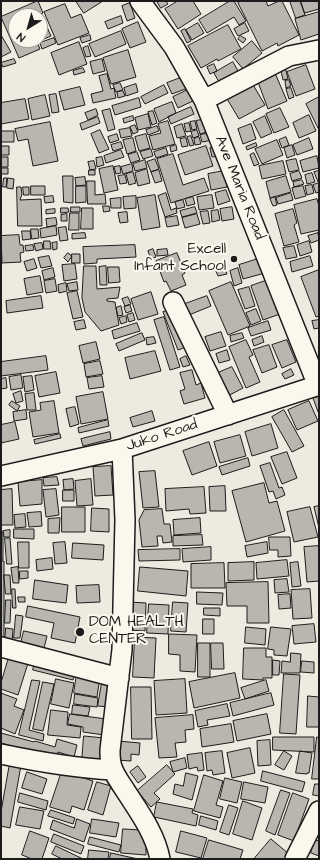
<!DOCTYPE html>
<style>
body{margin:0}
#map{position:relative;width:320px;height:860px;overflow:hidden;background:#eeeadf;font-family:"Architects Daughter",sans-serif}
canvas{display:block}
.frame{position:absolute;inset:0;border:2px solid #1c1c1c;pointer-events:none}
.north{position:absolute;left:8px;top:8px;width:40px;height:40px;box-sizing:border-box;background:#fbf7ec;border:1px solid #a29f99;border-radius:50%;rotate:217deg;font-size:11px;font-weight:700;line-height:16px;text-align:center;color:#1c1c1c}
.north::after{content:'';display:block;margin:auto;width:14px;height:18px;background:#1c1c1c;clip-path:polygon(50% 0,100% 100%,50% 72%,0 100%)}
</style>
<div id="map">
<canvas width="320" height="860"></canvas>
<div class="frame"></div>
<div class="north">N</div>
</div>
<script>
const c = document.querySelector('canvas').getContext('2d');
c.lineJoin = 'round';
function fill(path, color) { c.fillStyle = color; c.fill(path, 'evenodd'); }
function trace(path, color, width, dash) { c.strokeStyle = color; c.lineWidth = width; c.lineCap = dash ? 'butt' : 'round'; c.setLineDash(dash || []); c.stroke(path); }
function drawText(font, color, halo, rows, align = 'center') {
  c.font = font + ' "Architects Daughter",sans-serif'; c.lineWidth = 4; c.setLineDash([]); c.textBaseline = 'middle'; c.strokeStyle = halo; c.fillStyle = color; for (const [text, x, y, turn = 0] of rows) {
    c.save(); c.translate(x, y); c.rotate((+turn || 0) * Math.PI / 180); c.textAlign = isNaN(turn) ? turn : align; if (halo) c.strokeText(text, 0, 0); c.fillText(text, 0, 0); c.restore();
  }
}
fill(new Path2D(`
 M 171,58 L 183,67 L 225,167 L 214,171 Z`), '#dedad1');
const building = new Path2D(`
 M 38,1 L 43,13 L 37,16 L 16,16 L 16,40 L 40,40 L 40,17 L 42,16 L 51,36 L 37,42 L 40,49 L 19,58 L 1,17 Z
 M 76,1 L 103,1 L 84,13 Z
 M 157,1 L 166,1 L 168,4 L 161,8 Z
 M 178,1 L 193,1 L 201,14 L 178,29 L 165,9 Z
 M 230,1 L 234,1 L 246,21 L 239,25 L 234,17 L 207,33 L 199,20 Z
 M 241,1 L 266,1 L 268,6 L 279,1 L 282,1 L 299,35 L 278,46 L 277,43 L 262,51 L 238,3 Z
 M 290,1 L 300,1 L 305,15 L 296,18 Z
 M 301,1 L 319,1 L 319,9 L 305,13 Z
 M 130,3 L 135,18 L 127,21 L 122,6 Z
 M 65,4 L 71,18 L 81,14 L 89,33 L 58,45 L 44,12 Z
 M 319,12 L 319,34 L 301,40 L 295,19 Z
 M 121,16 L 123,23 L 108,29 L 105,22 Z
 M 138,22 L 146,42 L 130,48 L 122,29 Z
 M 198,23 L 204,33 L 192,40 L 186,30 Z
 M 245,23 L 249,31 L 238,36 L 234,29 Z
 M 228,25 L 241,49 L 218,61 L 217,59 L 201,68 L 188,46 Z
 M 185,29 L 191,41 L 187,43 L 181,31 Z
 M 121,31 L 126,44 L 95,57 L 89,44 Z
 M 1,35 L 11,52 L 1,57 Z
 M 90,35 L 91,40 L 82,43 L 80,38 Z
 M 241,36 L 246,39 L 243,43 L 238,39 Z
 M 54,38 L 56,43 L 42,49 L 40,43 Z
 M 252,41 L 262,53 L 243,69 L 233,57 Z
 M 79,42 L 87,64 L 59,75 L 51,53 Z
 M 88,46 L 91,56 L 86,57 L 83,48 Z
 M 128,50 L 136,77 L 111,84 L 103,58 Z
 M 14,59 L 16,63 L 3,67 L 1,63 Z
 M 102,59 L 105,71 L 93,74 L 90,62 Z
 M 233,62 L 238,71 L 219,82 L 214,73 Z
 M 214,64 L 217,71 L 210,74 L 207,67 Z
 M 306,65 L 315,89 L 296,96 L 287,72 Z
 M 83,68 L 85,72 L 74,75 L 73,71 Z
 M 286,70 L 288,79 L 283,80 L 281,71 Z
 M 275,73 L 287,101 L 268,109 L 258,82 Z
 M 107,74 L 111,89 L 114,88 L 116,98 L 93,103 L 91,94 L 103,91 L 99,76 Z
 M 183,77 L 188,88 L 172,94 L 167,83 Z
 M 289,80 L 291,86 L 286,88 L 285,81 Z
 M 120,83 L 123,90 L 116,92 L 113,85 Z
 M 252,83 L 265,105 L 239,119 L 226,97 Z
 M 136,84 L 138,92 L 126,96 L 124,88 Z
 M 164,85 L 168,93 L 145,104 L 141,97 Z
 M 80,87 L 85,105 L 64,110 L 59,92 Z
 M 192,88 L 197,99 L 178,108 L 173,97 Z
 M 291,88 L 294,97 L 289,99 L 286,89 Z
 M 123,91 L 125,96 L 118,98 L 117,92 Z
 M 56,94 L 59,112 L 52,113 L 49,95 Z
 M 45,95 L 50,116 L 32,120 L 28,99 Z
 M 319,97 L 319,130 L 306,104 Z
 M 139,98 L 141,107 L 115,115 L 112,106 Z
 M 25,99 L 29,119 L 1,124 L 1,103 Z
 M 172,102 L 176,113 L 159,122 L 154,109 Z
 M 191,107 L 194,114 L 171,124 L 168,117 Z
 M 280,108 L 289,127 L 274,133 L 266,114 Z
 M 96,109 L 98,115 L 88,120 L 85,113 Z
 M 110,109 L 115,129 L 108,131 L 102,111 Z
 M 153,111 L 157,123 L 152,125 L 148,112 Z
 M 148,114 L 151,127 L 138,130 L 135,118 Z
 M 309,115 L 316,131 L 299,138 L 293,123 Z
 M 133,116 L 134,120 L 124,123 L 123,119 Z
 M 265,116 L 272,133 L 261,138 L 253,122 Z
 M 98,117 L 100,123 L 82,130 L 80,124 Z
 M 206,119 L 210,131 L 200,134 L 196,121 Z
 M 168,121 L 175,144 L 153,150 L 149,136 L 161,133 L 158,124 Z
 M 195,121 L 197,129 L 192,130 L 190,122 Z
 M 50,122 L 58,161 L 33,166 L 28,139 L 18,141 L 15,129 Z
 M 189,123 L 191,131 L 186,132 L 184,124 Z
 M 182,124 L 186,136 L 177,138 L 174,127 Z
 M 251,124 L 256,139 L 243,144 L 238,129 Z
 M 135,125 L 138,132 L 133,134 L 130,127 Z
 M 157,126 L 159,131 L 148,135 L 146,130 Z
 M 130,128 L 132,136 L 121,138 L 119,130 Z
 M 100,130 L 109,149 L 99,153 L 91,134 Z
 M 197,130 L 199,136 L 193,138 L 191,132 Z
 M 1,131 L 14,131 L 14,142 L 1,142 Z
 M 211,133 L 213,140 L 202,142 L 200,135 Z
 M 117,134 L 119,140 L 110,143 L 108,137 Z
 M 146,134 L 150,148 L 139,151 L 135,137 Z
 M 191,136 L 194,145 L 190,146 L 187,137 Z
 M 199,137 L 201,144 L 195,145 L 194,139 Z
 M 286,137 L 289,145 L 282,148 L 279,140 Z
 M 133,138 L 136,151 L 127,154 L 123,140 Z
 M 186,138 L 188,146 L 182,147 L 180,139 Z
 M 309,138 L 313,149 L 297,155 L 293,145 Z
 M 277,140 L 283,155 L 262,164 L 255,149 Z
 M 121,142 L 123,148 L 113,151 L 111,145 Z
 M 256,143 L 257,146 L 247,150 L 246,147 Z
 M 176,145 L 177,150 L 171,152 L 170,147 Z
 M 292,145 L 295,155 L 287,158 L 284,148 Z
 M 1,146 L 9,146 L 9,155 L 1,155 Z
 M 206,146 L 213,166 L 185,175 L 178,155 Z
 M 217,147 L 219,156 L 212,157 L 210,148 Z
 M 166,148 L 168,154 L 156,158 L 154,152 Z
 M 151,149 L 153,156 L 143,159 L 140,152 Z
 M 121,150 L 124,157 L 106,163 L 104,156 Z
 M 137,152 L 140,160 L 131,163 L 128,155 Z
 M 254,153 L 259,164 L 254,166 L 250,155 Z
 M 173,154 L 183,185 L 204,178 L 209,191 L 171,203 L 157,159 Z
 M 317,156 L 319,168 L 303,172 L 300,161 Z
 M 1,157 L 8,157 L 8,167 L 1,167 Z
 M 102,157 L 104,165 L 97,167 L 96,158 Z
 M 155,159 L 159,169 L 151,172 L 147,162 Z
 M 296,159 L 299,170 L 289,172 L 286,161 Z
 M 145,160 L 147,168 L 135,171 L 133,164 Z
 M 94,161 L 96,169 L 90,170 L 88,162 Z
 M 283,161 L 286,174 L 262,179 L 259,166 Z
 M 132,164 L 133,171 L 123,174 L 121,167 Z
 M 113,166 L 118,190 L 104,193 L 99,169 Z
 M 120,166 L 121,173 L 116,174 L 114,167 Z
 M 1,168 L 8,168 L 8,174 L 1,174 Z
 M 147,169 L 150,183 L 138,186 L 135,173 Z
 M 89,170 L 95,170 L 95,175 L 89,175 Z
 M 159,170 L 162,181 L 155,183 L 151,172 Z
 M 224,171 L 227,187 L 211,190 L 208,174 Z
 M 299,171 L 302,178 L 292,181 L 290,174 Z
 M 319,171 L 319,181 L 318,182 L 314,172 Z
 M 133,172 L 136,183 L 129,185 L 126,174 Z
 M 312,173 L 315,182 L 307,184 L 305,175 Z
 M 125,175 L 127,183 L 120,184 L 118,176 Z
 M 63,176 L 73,176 L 73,203 L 64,202 Z
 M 286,176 L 291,192 L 270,198 L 266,182 Z
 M 85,177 L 86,185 L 76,186 L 75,178 Z
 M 4,178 L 7,178 L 6,187 L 3,187 Z
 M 8,178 L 14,179 L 13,189 L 7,188 Z
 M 302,180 L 304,184 L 294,187 L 293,182 Z
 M 87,181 L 95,181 L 95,195 L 105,194 L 106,204 L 88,204 Z
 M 319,183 L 319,192 L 316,193 L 313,185 Z
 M 312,185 L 314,193 L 307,195 L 305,186 Z
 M 31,186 L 45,186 L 45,195 L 31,195 Z
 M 76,186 L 86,186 L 86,202 L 76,203 Z
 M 303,186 L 306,196 L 295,199 L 292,188 Z
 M 17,187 L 21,187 L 22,194 L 20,200 L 41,199 L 42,226 L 18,226 Z
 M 23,187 L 29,187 L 29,195 L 24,195 Z
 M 226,190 L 230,201 L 218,205 L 215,193 Z
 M 166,193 L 171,210 L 176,208 L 177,213 L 165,217 L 158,196 Z
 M 291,193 L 293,200 L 278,204 L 276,198 Z
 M 155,195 L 160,227 L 142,230 L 137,198 Z
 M 212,195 L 214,208 L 199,210 L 197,197 Z
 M 53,196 L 54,202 L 45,203 L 44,197 Z
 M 136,196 L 136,208 L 124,209 L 123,197 Z
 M 193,197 L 195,204 L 187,206 L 185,199 Z
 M 275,197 L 277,205 L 273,206 L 270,199 Z
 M 121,198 L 121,208 L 111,208 L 110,199 Z
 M 317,199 L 319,206 L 319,230 L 301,234 L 294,205 Z
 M 183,200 L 185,207 L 177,209 L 175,202 Z
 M 103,206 L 109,206 L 110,211 L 104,212 Z
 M 71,207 L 80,207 L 80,212 L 71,212 Z
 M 195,207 L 197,213 L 182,217 L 180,211 Z
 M 232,207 L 234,219 L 222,221 L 220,209 Z
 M 61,208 L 68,208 L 69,212 L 61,213 Z
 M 82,208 L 93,208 L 93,229 L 81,229 Z
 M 55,209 L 55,213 L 46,214 L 46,210 Z
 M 293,209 L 297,223 L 294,225 L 299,242 L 284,246 L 275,214 Z
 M 218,210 L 220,220 L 212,222 L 211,211 Z
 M 208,211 L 210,223 L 203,224 L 200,212 Z
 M 127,212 L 128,222 L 120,223 L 118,213 Z
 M 70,213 L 79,213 L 79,230 L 69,230 Z
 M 67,214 L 67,221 L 61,221 L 61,215 Z
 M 197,214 L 200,224 L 185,228 L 182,218 Z
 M 177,216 L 179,225 L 167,227 L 165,218 Z
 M 56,218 L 57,225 L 47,227 L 46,219 Z
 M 56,226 L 57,235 L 41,238 L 40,229 Z
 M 66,227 L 68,240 L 60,241 L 58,228 Z
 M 31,229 L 38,229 L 39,238 L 32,239 Z
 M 22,231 L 30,231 L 31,239 L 23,240 Z
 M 85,233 L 86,238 L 72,239 L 72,234 Z
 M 318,233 L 319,240 L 311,243 L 308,236 Z
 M 19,235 L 20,245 L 23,245 L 24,252 L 20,253 L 21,262 L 2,263 L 1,236 Z
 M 44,241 L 50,241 L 51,249 L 44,249 Z
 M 309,241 L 312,252 L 300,256 L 297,245 Z
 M 57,242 L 57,249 L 53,250 L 52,243 Z
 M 42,243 L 43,249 L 36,251 L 34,244 Z
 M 33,245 L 34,250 L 26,251 L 25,246 Z
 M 135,245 L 136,257 L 97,259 L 97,263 L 84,264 L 83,247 Z
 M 294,246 L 297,257 L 286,259 L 283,248 Z
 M 153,249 L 156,257 L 151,259 L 148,251 Z
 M 167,249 L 168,255 L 157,256 L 157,250 Z
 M 68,253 L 72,256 L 68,262 L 64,258 Z
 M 177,253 L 185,273 L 182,275 L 186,285 L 171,291 L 166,281 L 164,282 L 156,261 Z
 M 72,254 L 80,254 L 80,263 L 72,263 Z
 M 49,256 L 52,266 L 41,268 L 38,258 Z
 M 310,256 L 313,266 L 292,272 L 290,262 Z
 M 261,258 L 265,273 L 243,279 L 239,265 Z
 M 34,259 L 37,268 L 27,271 L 24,262 Z
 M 75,264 L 77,279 L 64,281 L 62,265 Z
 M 84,266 L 96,266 L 97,289 L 120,287 L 118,298 L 107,299 L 107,301 L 115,302 L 119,325 L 101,331 L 85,312 L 82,298 Z
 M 106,266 L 107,285 L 100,285 L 99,267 Z
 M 108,267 L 119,267 L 120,282 L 109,283 Z
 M 53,268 L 55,277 L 44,280 L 42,271 Z
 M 225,268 L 227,274 L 218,276 L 216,271 Z
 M 238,268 L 242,283 L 234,286 L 230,271 Z
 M 319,270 L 319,316 L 316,317 L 301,277 Z
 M 40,276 L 43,292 L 27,295 L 24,279 Z
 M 55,279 L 57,291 L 46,293 L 44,281 Z
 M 271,279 L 283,313 L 263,320 L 251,286 Z
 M 77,282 L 78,290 L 69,291 L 67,284 Z
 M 231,282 L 250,326 L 228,335 L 209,291 Z
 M 66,283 L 67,291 L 59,293 L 58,285 Z
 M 249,287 L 255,306 L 245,309 L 238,290 Z
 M 77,291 L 83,317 L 73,319 L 67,293 Z
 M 151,292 L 158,314 L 138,320 L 131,299 Z
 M 41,296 L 43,308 L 7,313 L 6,301 Z
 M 207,296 L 211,306 L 189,315 L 185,304 Z
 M 128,297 L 131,304 L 125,306 L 122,299 Z
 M 130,305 L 132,311 L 126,313 L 124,307 Z
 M 121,306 L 123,315 L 118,316 L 116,308 Z
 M 256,309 L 261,321 L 251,325 L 246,313 Z
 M 171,310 L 186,347 L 178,350 L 163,312 Z
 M 133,313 L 135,320 L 129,322 L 127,315 Z
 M 126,316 L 127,322 L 121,324 L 119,318 Z
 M 164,317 L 180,367 L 170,370 L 154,320 Z
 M 84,320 L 86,328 L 76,330 L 74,322 Z
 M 319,320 L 319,328 L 314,329 L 312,321 Z
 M 268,321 L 271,330 L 251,336 L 248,328 Z
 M 137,323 L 140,331 L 114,339 L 112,331 Z
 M 221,332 L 226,346 L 210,351 L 205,337 Z
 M 142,333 L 145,340 L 119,351 L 116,344 Z
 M 242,333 L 244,338 L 231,342 L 230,336 Z
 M 262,336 L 264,342 L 254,346 L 252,340 Z
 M 154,337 L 156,343 L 147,345 L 146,338 Z
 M 246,340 L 253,355 L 249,357 L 260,382 L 246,388 L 229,347 Z
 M 287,340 L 296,362 L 282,368 L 272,345 Z
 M 96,342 L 100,359 L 83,363 L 79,346 Z
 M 269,345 L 277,367 L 262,373 L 253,350 Z
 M 227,350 L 230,360 L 219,363 L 216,354 Z
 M 155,351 L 161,371 L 130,379 L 125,358 Z
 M 46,356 L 48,370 L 1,376 L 1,362 Z
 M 186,356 L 190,365 L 183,367 L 180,359 Z
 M 100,361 L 103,374 L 86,377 L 84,364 Z
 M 232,367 L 243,388 L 224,398 L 213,375 Z
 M 291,369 L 294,375 L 285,379 L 282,374 Z
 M 192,370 L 196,385 L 201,383 L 205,398 L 184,404 L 180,391 L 185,389 L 180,373 Z
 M 56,372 L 60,393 L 39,397 L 35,376 Z
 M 21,375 L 23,388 L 11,390 L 9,377 Z
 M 32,376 L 34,390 L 25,392 L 23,377 Z
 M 102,376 L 104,387 L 89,389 L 87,378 Z
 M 6,378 L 7,388 L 1,389 L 1,379 Z
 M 21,391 L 23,401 L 16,403 L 13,394 Z
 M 103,392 L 108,419 L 81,424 L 76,397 Z
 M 34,393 L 36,410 L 27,410 L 25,394 Z
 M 319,397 L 319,412 L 318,412 L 313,398 Z
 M 12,401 L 20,406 L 17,411 L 9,405 Z
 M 54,401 L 59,433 L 33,437 L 29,412 L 41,410 L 40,403 Z
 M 309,401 L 318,421 L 297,430 L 288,410 Z
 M 75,407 L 79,424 L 70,427 L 66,409 Z
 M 26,410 L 27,419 L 14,421 L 13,412 Z
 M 284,410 L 304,446 L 292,452 L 272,417 Z
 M 152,411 L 155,421 L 133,427 L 130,418 Z
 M 108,420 L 109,426 L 79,433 L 78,428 Z
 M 15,422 L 19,439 L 1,443 L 1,425 Z
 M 271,424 L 278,448 L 252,456 L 245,432 Z
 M 110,432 L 111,439 L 83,446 L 81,439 Z
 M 60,434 L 61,438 L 35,444 L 34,440 Z
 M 240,435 L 246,456 L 220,463 L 214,442 Z
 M 209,442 L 217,466 L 192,475 L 183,451 Z
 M 287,452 L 297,478 L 282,484 L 271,457 Z
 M 248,458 L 250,466 L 222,475 L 219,467 Z
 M 270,463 L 279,488 L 282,487 L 285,495 L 276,499 L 273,491 L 269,492 L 260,466 Z
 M 111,466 L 113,495 L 95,496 L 93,467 Z
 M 155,471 L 159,507 L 143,508 L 139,472 Z
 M 57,477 L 59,485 L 44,486 L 43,478 Z
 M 73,479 L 74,489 L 64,490 L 63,480 Z
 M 91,479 L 93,505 L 77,506 L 75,481 Z
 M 42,480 L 42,504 L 20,506 L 18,482 Z
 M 264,483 L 269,503 L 277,501 L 285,531 L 246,542 L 232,491 Z
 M 225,486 L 226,511 L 210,511 L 209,487 Z
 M 204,487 L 206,513 L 190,514 L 189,509 L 166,511 L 165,489 Z
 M 12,489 L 13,525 L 1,525 L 1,490 Z
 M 56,489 L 59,515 L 46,517 L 43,490 Z
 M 63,490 L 74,490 L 74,501 L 63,501 Z
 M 319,506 L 319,528 L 314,507 Z
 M 62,507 L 85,507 L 85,532 L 62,532 Z
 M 310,507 L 318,537 L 294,542 L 287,512 Z
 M 92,508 L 109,509 L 109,532 L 91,531 Z
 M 162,509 L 164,524 L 170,524 L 172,542 L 163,543 L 162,536 L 157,536 L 158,546 L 142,547 L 139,520 L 144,510 Z
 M 41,512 L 42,526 L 29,527 L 27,513 Z
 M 25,514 L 26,527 L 15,528 L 14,515 Z
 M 60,518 L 59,533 L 48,533 L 48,519 Z
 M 200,518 L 201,533 L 174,535 L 173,520 Z
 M 14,529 L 34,529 L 34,539 L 14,538 Z
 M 10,530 L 10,537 L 4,537 L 3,531 Z
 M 1,532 L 3,532 L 3,560 L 1,560 Z
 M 202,535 L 203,545 L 173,546 L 173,536 Z
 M 269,537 L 290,537 L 291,556 L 278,557 L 278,550 L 270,550 Z
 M 5,538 L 10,538 L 12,564 L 7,564 Z
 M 18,542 L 29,542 L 29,568 L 19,568 Z
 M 65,542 L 67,563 L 55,564 L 53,543 Z
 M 267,542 L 268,553 L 247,557 L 245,546 Z
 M 73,543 L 104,545 L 103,560 L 72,558 Z
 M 319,546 L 319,581 L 307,582 L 304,547 Z
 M 211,547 L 211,560 L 183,562 L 182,549 Z
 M 180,549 L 180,560 L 139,561 L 138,550 Z
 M 52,558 L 53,569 L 37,571 L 36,560 Z
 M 287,560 L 289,576 L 257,579 L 256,563 Z
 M 1,561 L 4,561 L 4,639 L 1,639 Z
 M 254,562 L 254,580 L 228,581 L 228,563 Z
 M 298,562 L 301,586 L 292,587 L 290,563 Z
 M 224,563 L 225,588 L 191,588 L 191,564 Z
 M 18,567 L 19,583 L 13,583 L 11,568 Z
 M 140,567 L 188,571 L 186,596 L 138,591 Z
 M 20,571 L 28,571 L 28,578 L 20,579 Z
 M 4,575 L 10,575 L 11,594 L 6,594 Z
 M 287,579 L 289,592 L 275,593 L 274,580 Z
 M 35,580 L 68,585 L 66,603 L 33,599 Z
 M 268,582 L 269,623 L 247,623 L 247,606 L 227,606 L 226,583 Z
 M 99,585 L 100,602 L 77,603 L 76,586 Z
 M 12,589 L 15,589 L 16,608 L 13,608 Z
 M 310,589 L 312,618 L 293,619 L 291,590 Z
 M 197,592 L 223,593 L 222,605 L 197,604 Z
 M 290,594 L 291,608 L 279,609 L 278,595 Z
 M 18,597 L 25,597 L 25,602 L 19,602 Z
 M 6,600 L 11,600 L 10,623 L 5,623 Z
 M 129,602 L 146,603 L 145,631 L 128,630 Z
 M 173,602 L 188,603 L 186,632 L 171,631 Z
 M 149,604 L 169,605 L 168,634 L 147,633 Z
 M 28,606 L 80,617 L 75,643 L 51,638 L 54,623 L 26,617 Z
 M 204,608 L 220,608 L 220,616 L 204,615 Z
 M 16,615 L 23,616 L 20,638 L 14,638 Z
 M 203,619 L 214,619 L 214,634 L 203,634 Z
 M 314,624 L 316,642 L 294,644 L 292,626 Z
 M 246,627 L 266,629 L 265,645 L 245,643 Z
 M 271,627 L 291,629 L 287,656 L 274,655 L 274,650 L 268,649 Z
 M 6,628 L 13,629 L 12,643 L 5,643 Z
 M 24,631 L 47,636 L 44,648 L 21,643 Z
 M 169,634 L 197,635 L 195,672 L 180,671 L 180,655 L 169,654 Z
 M 135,637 L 156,638 L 154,678 L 133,677 Z
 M 198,643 L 210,643 L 210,677 L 198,677 Z
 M 211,643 L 223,643 L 224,669 L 212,669 Z
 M 244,648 L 266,648 L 266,657 L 272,657 L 272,678 L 263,678 L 263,680 L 243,679 Z
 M 291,653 L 301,654 L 300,673 L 281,673 L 282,661 L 290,662 Z
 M 10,654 L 29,660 L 18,695 L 1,689 L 1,683 Z
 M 36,657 L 76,667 L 73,680 L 33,670 Z
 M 273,660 L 280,661 L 279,675 L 273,675 Z
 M 302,661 L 314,662 L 314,673 L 301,672 Z
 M 77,673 L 100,677 L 97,697 L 74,693 Z
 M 235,673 L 240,698 L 194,708 L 189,682 Z
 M 284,674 L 300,675 L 296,734 L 280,733 Z
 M 103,677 L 114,679 L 109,707 L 98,706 Z
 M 56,679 L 74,683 L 69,708 L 51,704 Z
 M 185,679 L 187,713 L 156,715 L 154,681 Z
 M 32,680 L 40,681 L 29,730 L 44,734 L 43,741 L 19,735 Z
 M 266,680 L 269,691 L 245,699 L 241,688 Z
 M 43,682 L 54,684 L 43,731 L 33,729 Z
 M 131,687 L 151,687 L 152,739 L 132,739 Z
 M 1,693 L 17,699 L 14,706 L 24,710 L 15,734 L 1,728 Z
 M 271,693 L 274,705 L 233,716 L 230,703 Z
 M 75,694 L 98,698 L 97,707 L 74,704 Z
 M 308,696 L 319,697 L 319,727 L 307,727 Z
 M 227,704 L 230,716 L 207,720 L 208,725 L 198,727 L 195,711 Z
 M 73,705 L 90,707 L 88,716 L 72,714 Z
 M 51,710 L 68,712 L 67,725 L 81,727 L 80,738 L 48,735 Z
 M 70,714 L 106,719 L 104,735 L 83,732 L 83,727 L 68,724 Z
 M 267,714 L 271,734 L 237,741 L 233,721 Z
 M 193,715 L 194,729 L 185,730 L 186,742 L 175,743 L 177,757 L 159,758 L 155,718 Z
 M 231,724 L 234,742 L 202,747 L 200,729 Z
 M 1,733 L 34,742 L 35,741 L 55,747 L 57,739 L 77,745 L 74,757 L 58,752 L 56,759 L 1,743 Z
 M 84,736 L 104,738 L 101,763 L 82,761 Z
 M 273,737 L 314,737 L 314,752 L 273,750 Z
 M 317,737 L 319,738 L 319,779 L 312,779 Z
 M 270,740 L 271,765 L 258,766 L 257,741 Z
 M 118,741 L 140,743 L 139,755 L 131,754 L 131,761 L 116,760 Z
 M 250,748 L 255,773 L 232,778 L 227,753 Z
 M 222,751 L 225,773 L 213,775 L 212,770 L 207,771 L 205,753 Z
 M 284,751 L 292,756 L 284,770 L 275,765 Z
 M 300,751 L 312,753 L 309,773 L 307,773 L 307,774 L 296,773 Z
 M 202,753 L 204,770 L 198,771 L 197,767 L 189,769 L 187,755 Z
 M 185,758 L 187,768 L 173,772 L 170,762 Z
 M 10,763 L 21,765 L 10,828 L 1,826 L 1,812 Z
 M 167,765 L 175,774 L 154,793 L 160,799 L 151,807 L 137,791 Z
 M 138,766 L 146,777 L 138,783 L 130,772 Z
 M 62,771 L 93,781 L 84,810 L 72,806 L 70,813 L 50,807 Z
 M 263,771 L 305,782 L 302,792 L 261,781 Z
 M 27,772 L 47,779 L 42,794 L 22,788 Z
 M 186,773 L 198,776 L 192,800 L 173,794 L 175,784 L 183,786 Z
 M 204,775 L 223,781 L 216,805 L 223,807 L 220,818 L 194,811 Z
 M 225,778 L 242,782 L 237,803 L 220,799 Z
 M 97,782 L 111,786 L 103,815 L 88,810 Z
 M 244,782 L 268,787 L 265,803 L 241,799 Z
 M 315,784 L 319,784 L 319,796 L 313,795 Z
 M 281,790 L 290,793 L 275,835 L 266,831 Z
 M 20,793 L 48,801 L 46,810 L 18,802 Z
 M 293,793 L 309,799 L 294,841 L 278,835 Z
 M 243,801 L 262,808 L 252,840 L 233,834 Z
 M 157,802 L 193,809 L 192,813 L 198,815 L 196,826 L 154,817 Z
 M 229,805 L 238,808 L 229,835 L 220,832 Z
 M 20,807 L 44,811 L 40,829 L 16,825 Z
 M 51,810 L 75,818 L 73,824 L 48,816 Z
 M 201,816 L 218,821 L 216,830 L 199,825 Z
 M 77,819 L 90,824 L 84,842 L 50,829 L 53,820 L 74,828 Z
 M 92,819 L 119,823 L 116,837 L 90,833 Z
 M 123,829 L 142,830 L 149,848 L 146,848 L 146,855 L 121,853 Z
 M 30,831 L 49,838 L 42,859 L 32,859 L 22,855 Z
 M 181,831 L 207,838 L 201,858 L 176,852 Z
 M 54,834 L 84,846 L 81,854 L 51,842 Z
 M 90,837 L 121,845 L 119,852 L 88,844 Z
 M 271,839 L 289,854 L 285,859 L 254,859 Z
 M 209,840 L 243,850 L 240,859 L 203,859 Z
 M 315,840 L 319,841 L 319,856 L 311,853 Z
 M 56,846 L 83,859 L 62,859 L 52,854 Z
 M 89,850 L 109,852 L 108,859 L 88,859 Z
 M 111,853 L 138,859 L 110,859 Z`);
fill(building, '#b9b6af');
trace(building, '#1c1c1c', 1);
const minor = new Path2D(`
 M 140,1 L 174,47 L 204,100 L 318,386
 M 204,100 L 289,56 L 319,50
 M 173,302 L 228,415
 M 122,449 L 125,520 L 122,650 L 110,750 C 110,754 110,759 111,763 C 112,772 120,782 125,790 C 139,812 155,833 160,859
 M 1,476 L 122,449 L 319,385
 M 1,647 L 119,678
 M 1,754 C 39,762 74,768 113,770
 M 295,859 L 319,811`);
trace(minor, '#1c1c1c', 22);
trace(minor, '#fbf7ec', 19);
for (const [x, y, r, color] of [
 [234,259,4,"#1c1c1c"],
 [80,632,5,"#1c1c1c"]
]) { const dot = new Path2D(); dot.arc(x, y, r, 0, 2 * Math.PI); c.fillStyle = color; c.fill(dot); trace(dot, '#fbf7ec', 1.5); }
drawText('15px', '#1c1c1c', '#fbf7ec', [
 ["Ave Maria Road",239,188,68],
 ["Juko Road",162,436,-18]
]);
drawText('15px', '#1c1c1c', '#fbf7ec', [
 ["Excell",226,250],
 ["Infant School",226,267],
 ["DOM HEALTH",89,623,"left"],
 ["CENTER",89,640,"left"]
], 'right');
</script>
